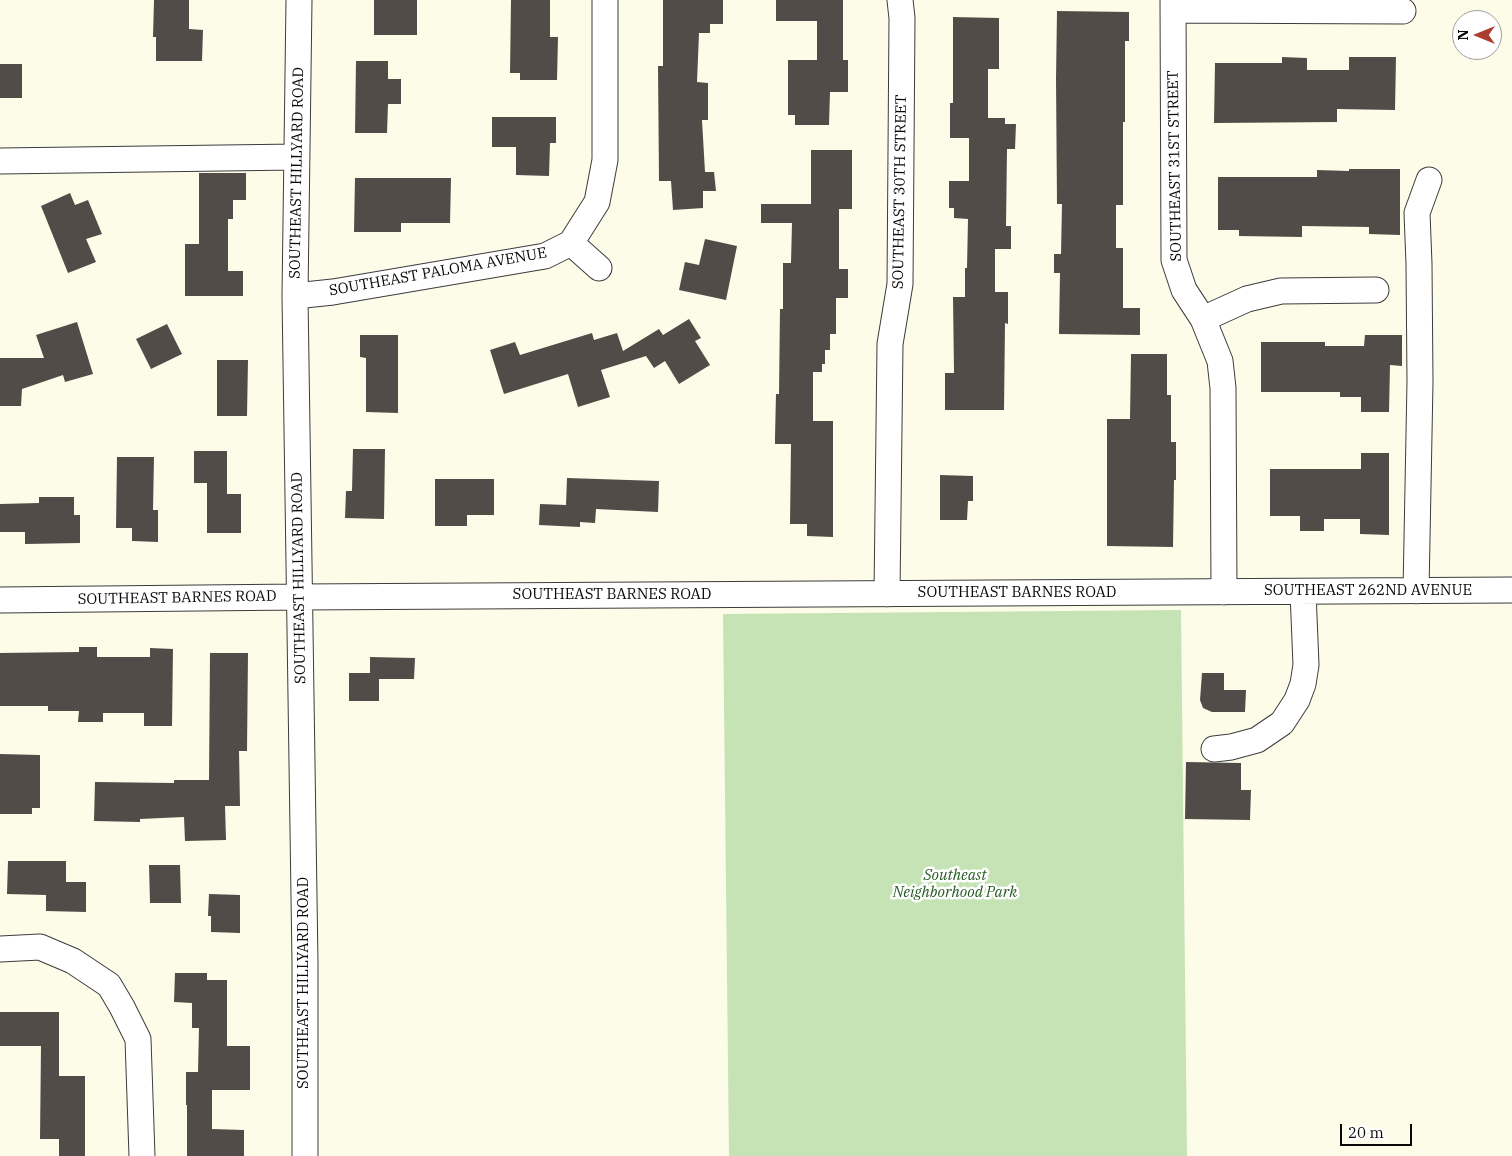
<!DOCTYPE html>
<style>
body{margin:0}
#map{position:relative;width:1512px;height:1156px;overflow:hidden;background:#fdfce8;font-family:"IBM Plex Serif",serif}
canvas{display:block}
.north{position:absolute;left:1452px;top:10px;width:50px;height:50px;box-sizing:border-box;background:#fff;border:1px solid #9d9d9d;border-radius:50%;rotate:270deg;font-size:14px;font-weight:700;line-height:20px;text-align:center;color:#090909}
.north::after{content:'';display:block;margin:auto;width:18px;height:22px;background:#ac3d2f;clip-path:polygon(50% 0,100% 100%,50% 72%,0 100%)}
.scale{position:absolute;left:1340px;top:1124px;width:72px;height:22px;box-sizing:border-box;border:2px solid #090909;border-top:0;padding-left:6px;font-size:15px;line-height:18px;white-space:nowrap;color:#090909;-webkit-text-stroke:4px #fff;paint-order:stroke}
</style>
<div id="map">
<canvas width="1512" height="1156"></canvas>
<div class="north">N</div>
<div class="scale">20 m</div>
</div>
<script>
const c = document.querySelector('canvas').getContext('2d');
c.lineJoin = 'round';
function fill(path, color) { c.fillStyle = color; c.fill(path, 'evenodd'); }
function trace(path, color, width, dash) { c.strokeStyle = color; c.lineWidth = width; c.lineCap = dash ? 'butt' : 'round'; c.setLineDash(dash || []); c.stroke(path); }
function drawText(font, color, halo, rows, align = 'center') {
  c.font = font + ' "IBM Plex Serif",serif'; c.lineWidth = 5; c.setLineDash([]); c.textBaseline = 'middle'; c.strokeStyle = halo; c.fillStyle = color; for (const [text, x, y, turn = 0] of rows) {
    c.save(); c.translate(x, y); c.rotate((+turn || 0) * Math.PI / 180); c.textAlign = isNaN(turn) ? turn : align; if (halo) c.strokeText(text, 0, 0); c.fillText(text, 0, 0); c.restore();
  }
}
fill(new Path2D(`
 M 1181,610 L 1187,1156 L 729,1156 L 723,614 Z`), '#c6e3b6');
fill(new Path2D(`
 M 154,0 L 189,0 L 189,29 L 203,30 L 202,61 L 156,61 L 156,37 L 153,37 Z
 M 374,0 L 417,0 L 417,35 L 374,35 Z
 M 511,0 L 550,0 L 550,37 L 558,37 L 557,80 L 520,80 L 520,73 L 510,73 Z
 M 663,0 L 723,0 L 723,24 L 710,24 L 710,33 L 699,33 L 697,82 L 708,83 L 708,120 L 702,120 L 705,172 L 714,172 L 716,191 L 703,191 L 703,208 L 673,210 L 671,181 L 659,181 L 658,66 L 663,66 Z
 M 776,0 L 843,0 L 843,60 L 848,60 L 848,92 L 830,92 L 829,125 L 795,125 L 795,115 L 788,115 L 788,60 L 817,60 L 817,21 L 776,21 Z
 M 1057,11 L 1129,12 L 1129,41 L 1125,41 L 1125,122 L 1123,122 L 1123,205 L 1116,205 L 1116,248 L 1123,248 L 1123,308 L 1140,308 L 1140,335 L 1059,334 L 1060,273 L 1054,273 L 1054,254 L 1061,254 L 1062,204 L 1057,204 L 1056,79 Z
 M 953,17 L 999,18 L 999,69 L 988,69 L 988,118 L 1005,118 L 1005,124 L 1016,124 L 1015,149 L 1007,149 L 1006,226 L 1011,226 L 1011,249 L 995,249 L 995,292 L 1008,292 L 1008,324 L 1005,323 L 1004,410 L 945,410 L 945,373 L 954,373 L 953,297 L 965,297 L 965,268 L 967,268 L 968,219 L 954,218 L 954,208 L 949,208 L 949,181 L 969,181 L 969,138 L 950,138 L 950,103 L 953,103 Z
 M 1282,57 L 1307,58 L 1307,70 L 1349,70 L 1349,57 L 1396,57 L 1395,110 L 1337,109 L 1337,122 L 1214,123 L 1215,63 L 1282,63 Z
 M 356,61 L 388,61 L 388,79 L 401,79 L 401,104 L 388,104 L 387,133 L 355,133 Z
 M 0,64 L 22,64 L 22,98 L 0,98 Z
 M 492,117 L 556,117 L 556,143 L 550,143 L 549,176 L 516,175 L 516,147 L 492,147 Z
 M 811,150 L 852,150 L 852,209 L 839,209 L 839,269 L 848,269 L 848,298 L 836,298 L 836,334 L 830,334 L 830,350 L 825,350 L 825,364 L 822,364 L 822,372 L 813,372 L 813,421 L 833,421 L 833,537 L 807,536 L 807,524 L 790,524 L 791,444 L 775,444 L 775,437 L 776,394 L 779,394 L 780,309 L 783,309 L 783,263 L 791,263 L 792,223 L 761,223 L 761,204 L 811,204 Z
 M 1349,169 L 1400,169 L 1400,235 L 1369,234 L 1369,227 L 1302,226 L 1302,237 L 1239,236 L 1239,230 L 1218,230 L 1218,177 L 1317,177 L 1317,170 L 1349,171 Z
 M 199,173 L 246,173 L 246,200 L 233,200 L 233,219 L 228,219 L 228,271 L 243,271 L 243,296 L 185,296 L 185,244 L 199,244 Z
 M 355,178 L 451,178 L 450,223 L 401,223 L 401,232 L 354,232 Z
 M 70,193 L 75,205 L 88,200 L 102,234 L 86,239 L 96,262 L 68,273 L 41,206 Z
 M 705,239 L 737,246 L 726,300 L 679,290 L 685,262 L 699,265 Z
 M 689,319 L 701,338 L 695,341 L 710,365 L 679,384 L 665,361 L 654,368 L 646,356 L 601,370 L 610,397 L 578,407 L 568,374 L 504,394 L 490,350 L 515,342 L 520,355 L 592,333 L 594,340 L 617,333 L 623,351 L 659,329 L 663,335 Z
 M 77,322 L 93,374 L 65,382 L 63,375 L 22,389 L 21,406 L 0,406 L 0,358 L 44,358 L 36,335 Z
 M 167,324 L 182,354 L 151,369 L 136,339 Z
 M 360,335 L 398,335 L 398,413 L 366,412 L 366,358 L 360,357 Z
 M 1365,335 L 1402,335 L 1402,366 L 1390,365 L 1389,412 L 1361,412 L 1361,397 L 1340,397 L 1340,392 L 1261,392 L 1261,342 L 1325,342 L 1325,346 L 1364,346 Z
 M 1131,354 L 1167,354 L 1167,395 L 1171,395 L 1171,442 L 1176,442 L 1176,480 L 1174,480 L 1173,547 L 1107,546 L 1107,419 L 1130,419 Z
 M 217,360 L 248,360 L 247,416 L 217,416 Z
 M 353,449 L 385,449 L 384,519 L 345,518 L 346,491 L 352,491 Z
 M 194,451 L 227,451 L 227,494 L 241,494 L 241,533 L 207,533 L 207,483 L 194,483 Z
 M 1361,453 L 1389,453 L 1389,535 L 1360,534 L 1360,519 L 1324,519 L 1324,531 L 1300,531 L 1300,516 L 1270,516 L 1270,469 L 1361,469 Z
 M 117,457 L 154,457 L 153,510 L 158,510 L 158,542 L 132,541 L 132,528 L 116,528 Z
 M 940,475 L 973,476 L 973,501 L 968,501 L 967,520 L 940,520 Z
 M 567,478 L 659,481 L 658,512 L 596,509 L 595,523 L 580,522 L 580,527 L 539,525 L 540,504 L 566,505 Z
 M 435,479 L 494,479 L 494,515 L 467,515 L 467,526 L 435,526 Z
 M 39,497 L 74,497 L 74,515 L 80,515 L 80,543 L 25,544 L 25,532 L 0,532 L 0,504 L 39,503 Z
 M 79,647 L 97,647 L 97,657 L 150,657 L 150,648 L 173,649 L 172,726 L 144,726 L 144,713 L 103,713 L 103,722 L 78,722 L 79,711 L 48,711 L 48,706 L 0,706 L 0,653 L 79,652 Z
 M 210,653 L 248,653 L 247,751 L 239,751 L 240,806 L 225,806 L 226,840 L 185,841 L 184,817 L 140,819 L 140,822 L 94,821 L 95,782 L 174,783 L 174,780 L 209,780 Z
 M 370,657 L 415,658 L 414,679 L 379,679 L 379,701 L 349,701 L 349,673 L 370,673 Z
 M 1202,673 L 1224,673 L 1224,690 L 1246,690 L 1245,712 L 1212,712 L 1203,708 L 1200,700 Z
 M 0,754 L 40,755 L 40,808 L 32,808 L 32,814 L 0,814 Z
 M 1186,762 L 1241,763 L 1241,790 L 1251,790 L 1250,820 L 1185,819 Z
 M 8,861 L 66,861 L 66,882 L 86,882 L 86,912 L 46,911 L 46,895 L 7,894 Z
 M 149,865 L 180,865 L 181,903 L 150,903 Z
 M 209,894 L 240,895 L 240,933 L 211,932 L 211,916 L 208,916 Z
 M 175,973 L 207,973 L 207,980 L 227,980 L 227,1046 L 250,1046 L 250,1090 L 212,1090 L 212,1129 L 244,1130 L 244,1156 L 187,1156 L 187,1105 L 186,1105 L 186,1072 L 198,1072 L 199,1028 L 192,1028 L 192,1003 L 174,1002 Z
 M 0,1012 L 59,1012 L 59,1076 L 85,1076 L 85,1156 L 59,1156 L 59,1139 L 40,1139 L 41,1046 L 0,1046 Z`), '#514c47');
const minor = new Path2D(`
 M 299,0 L 295,296 L 305,963 L 305,1156
 M 1173,0 L 1174,260 L 1184,290 L 1203,319 L 1220,361 L 1223,388 L 1224,592
 M 1173,10 L 1403,11
 M 0,161 L 297,157
 M 571,243 L 597,202 L 605,160 L 605,0
 M 571,243 L 599,268
 M 295,296 L 333,292 L 545,256 L 571,243
 M 1203,319 L 1247,299 L 1281,291 L 1376,290
 M 1416,591 L 1420,382 L 1419,264 L 1417,213 L 1429,180
 M 887,594 L 890,344 L 900,284 L 902,18 L 900,0
 M 0,600 L 299,597 L 1512,590
 M 1214,749 L 1231,747 L 1257,740 L 1282,723 L 1297,700 L 1303,684 L 1306,665 L 1303,592
 M 0,949 L 40,947 L 73,961 L 109,985 L 122,1007 L 138,1039 L 142,1156`);
trace(minor, '#3c3c3c', 27);
trace(minor, '#fff', 25);
drawText('15px', '#090909', '#fff', [
 ["SOUTHEAST 31ST STREET",1175,166,-91],
 ["SOUTHEAST HILLYARD ROAD",297,173,-89],
 ["SOUTHEAST 30TH STREET",900,192,-89],
 ["SOUTHEAST PALOMA AVENUE",438,272,-10],
 ["SOUTHEAST HILLYARD ROAD",299,578,-91],
 ["SOUTHEAST 262ND AVENUE",1368,591],
 ["SOUTHEAST BARNES ROAD",1017,593],
 ["SOUTHEAST BARNES ROAD",612,595],
 ["SOUTHEAST BARNES ROAD",177,598,-1],
 ["SOUTHEAST HILLYARD ROAD",304,983,-90]
]);
drawText('italic 15px', '#245a21', '#fff', [
 ["Southeast",955,876],
 ["Neighborhood Park",955,893]
]);
</script>
